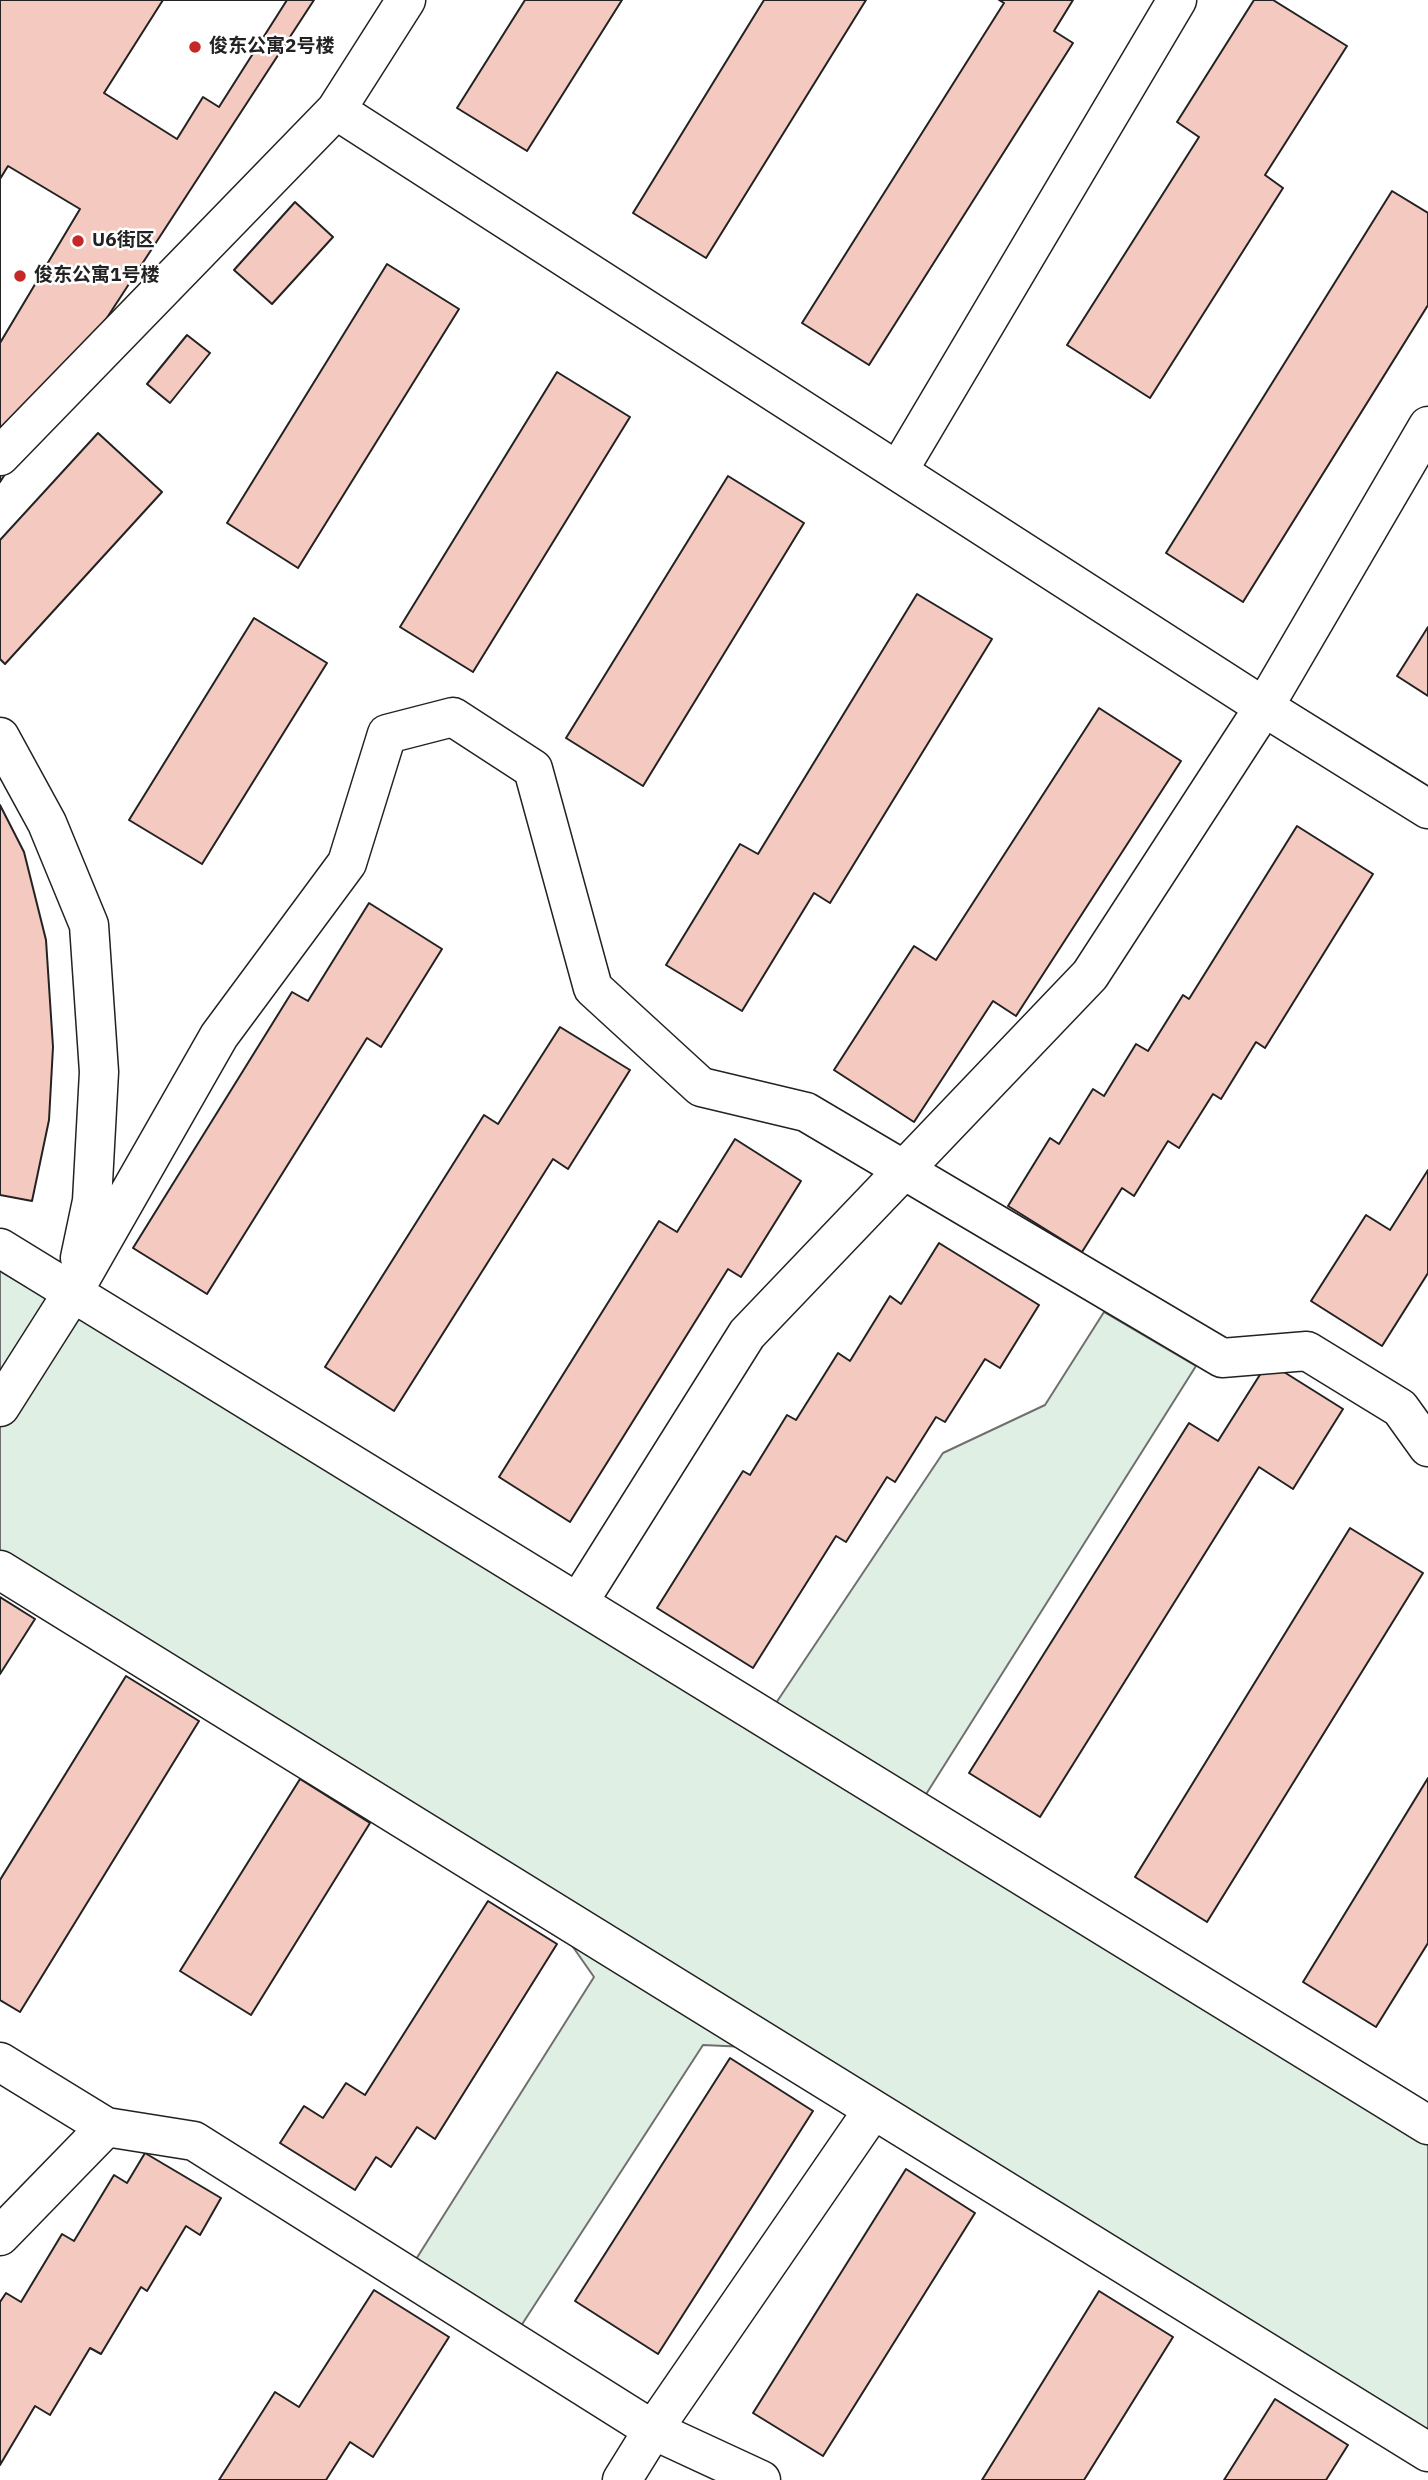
<!DOCTYPE html>
<meta charset="utf-8">
<style>
body{margin:0}
canvas{display:block;background:#fff}
</style>
<canvas width="1428" height="2480"></canvas>
<script>
const c = document.querySelector('canvas').getContext('2d');
c.lineJoin = 'round';
function fill(path, color) { c.fillStyle = color; c.fill(path, 'evenodd'); }
function trace(path, color, width, dash) { c.strokeStyle = color; c.lineWidth = width; c.lineCap = dash ? 'butt' : 'round'; c.setLineDash(dash || []); c.stroke(path); }
function drawText(font, color, halo, rows, align = 'center') {
  c.font = font + ' "IBM Plex Sans","Noto Sans SC",sans-serif'; c.lineWidth = 5; c.setLineDash([]); c.textBaseline = 'middle'; c.strokeStyle = halo; c.fillStyle = color; for (const [text, x, y, turn = 0] of rows) {
    c.save(); c.translate(x, y); c.rotate((+turn || 0) * Math.PI / 180); c.textAlign = isNaN(turn) ? turn : align; if (halo) c.strokeText(text, 0, 0); c.fillText(text, 0, 0); c.restore();
  }
}
const green = new Path2D(`
 M 0,1271 L 581,1612 L 768,1715 L 943,1453 L 1045,1405 L 1104,1312 L 1196,1366 L 918,1807 L 1428,2122 L 1428,2460 L 768,2048 L 703,2045 L 519,2329 L 413,2264 L 594,1977 L 531,1887 L 0,1559 Z`);
fill(green, '#e0efe3');
trace(green, '#6f6f6f', 2);
const building = new Path2D(`
 M 0,0 L 314,0 L 0,482 Z
 M 163,0 L 287,0 L 219,107 L 203,97 L 177,139 L 104,93 Z
 M 525,0 L 622,0 L 527,151 L 457,108 Z
 M 764,0 L 866,0 L 706,258 L 633,213 Z
 M 999,0 L 1073,0 L 1054,31 L 1073,43 L 869,365 L 802,323 L 1004,3 Z
 M 1254,0 L 1273,0 L 1347,46 L 1265,175 L 1283,188 L 1150,398 L 1067,345 L 1199,137 L 1177,122 Z
 M 8,166 L 80,209 L 0,343 L 0,179 Z
 M 1392,191 L 1428,213 L 1428,305 L 1243,602 L 1166,553 Z
 M 295,202 L 333,237 L 272,304 L 234,270 Z
 M 387,264 L 459,309 L 298,568 L 227,523 Z
 M 187,335 L 210,353 L 170,403 L 147,384 Z
 M 557,372 L 630,417 L 473,672 L 400,627 Z
 M 98,433 L 162,492 L 5,664 L 0,659 L 0,540 Z
 M 728,476 L 804,523 L 643,786 L 566,738 Z
 M 917,594 L 992,639 L 830,903 L 814,893 L 742,1011 L 666,965 L 740,844 L 758,854 Z
 M 254,618 L 327,663 L 202,864 L 129,820 Z
 M 1428,627 L 1428,696 L 1397,676 Z
 M 1099,708 L 1181,761 L 1016,1016 L 993,1001 L 914,1122 L 834,1070 L 914,946 L 936,960 Z
 M 0,805 L 24,852 L 46,940 L 53,1047 L 49,1120 L 32,1201 L 0,1195 Z
 M 1297,826 L 1373,874 L 1265,1048 L 1256,1042 L 1221,1099 L 1213,1094 L 1179,1148 L 1168,1141 L 1134,1196 L 1122,1188 L 1082,1252 L 1008,1206 L 1050,1138 L 1059,1144 L 1093,1089 L 1104,1096 L 1136,1044 L 1148,1051 L 1183,995 L 1189,999 Z
 M 369,903 L 442,949 L 381,1047 L 367,1038 L 207,1294 L 133,1248 L 292,992 L 308,1001 Z
 M 560,1027 L 630,1070 L 568,1169 L 553,1159 L 394,1411 L 325,1367 L 484,1115 L 498,1124 Z
 M 735,1139 L 801,1181 L 741,1277 L 728,1269 L 570,1522 L 499,1477 L 659,1221 L 677,1232 Z
 M 1428,1170 L 1428,1273 L 1382,1346 L 1311,1301 L 1366,1215 L 1390,1230 Z
 M 939,1243 L 1039,1305 L 1000,1368 L 985,1359 L 945,1422 L 936,1417 L 895,1482 L 887,1477 L 846,1542 L 836,1536 L 753,1668 L 657,1608 L 743,1471 L 750,1475 L 787,1415 L 796,1420 L 838,1353 L 850,1361 L 890,1296 L 901,1304 Z
 M 1268,1362 L 1343,1409 L 1293,1489 L 1259,1467 L 1040,1817 L 969,1773 L 1189,1423 L 1218,1441 Z
 M 1350,1528 L 1423,1573 L 1207,1922 L 1135,1877 Z
 M 0,1597 L 35,1619 L 0,1674 Z
 M 126,1676 L 199,1721 L 20,2012 L 0,2000 L 0,1880 Z
 M 1428,1778 L 1428,1943 L 1376,2027 L 1303,1982 Z
 M 300,1779 L 370,1823 L 251,2015 L 180,1971 Z
 M 488,1901 L 557,1944 L 435,2139 L 417,2127 L 391,2167 L 376,2157 L 355,2190 L 280,2143 L 304,2106 L 323,2118 L 346,2083 L 365,2095 Z
 M 730,2058 L 813,2111 L 658,2354 L 575,2301 Z
 M 145,2153 L 221,2198 L 200,2235 L 186,2226 L 147,2291 L 141,2287 L 101,2354 L 90,2348 L 50,2415 L 35,2406 L 0,2465 L 0,2302 L 6,2293 L 21,2302 L 62,2234 L 74,2241 L 114,2175 L 127,2183 Z
 M 906,2169 L 975,2213 L 823,2456 L 753,2413 Z
 M 374,2290 L 449,2337 L 373,2457 L 350,2442 L 326,2480 L 219,2480 L 275,2392 L 299,2407 Z
 M 1099,2291 L 1173,2337 L 1084,2480 L 982,2480 Z
 M 1275,2399 L 1348,2445 L 1326,2480 L 1224,2480 Z`);
fill(building, '#f3c9c0');
trace(building, '#222', 2);
const street = new Path2D(`
 M 898,471 L 1177,0
 M 0,737 L 47,823 L 89,925 L 99,1072 L 92,1201 L 80,1258
 M 0,1248 L 1428,2125
 M 0,1407 L 73,1292 L 219,1036 L 347,863 L 387,734 L 453,717 L 533,769 L 593,988 L 701,1087 L 806,1112 L 1222,1358 L 1307,1351 L 1400,1408 L 1428,1447
 M 0,1570 L 1428,2452
 M 578,1603 L 747,1334 L 1090,975 L 1264,707 L 1428,426
 M 0,2062 L 106,2127 L 194,2141 L 653,2430 L 761,2480
 M 0,2236 L 106,2127
 M 622,2480 L 653,2430 L 873,2110`);
const secondary = new Path2D(`
 M 336,110 L 1264,707 L 1428,809
 M 0,456 L 336,110 L 406,0`);
trace(street, '#222', 41);
trace(secondary, '#222', 41);
trace(street, '#fff', 38);
trace(secondary, '#fff', 38);
for (const [x, y, r, color] of [
 [195,47,7,"#c62828"],
 [78,241,7,"#c62828"],
 [20,276,7,"#c62828"]
]) { const dot = new Path2D(); dot.arc(x, y, r, 0, 2 * Math.PI); c.fillStyle = color; c.fill(dot); trace(dot, '#fff', 2.5); }
drawText('bold 19px', '#222', '#fff', [
 ["俊东公寓2号楼",209,47],
 ["U6街区",92,241],
 ["俊东公寓1号楼",34,276]
], 'left');
</script>
